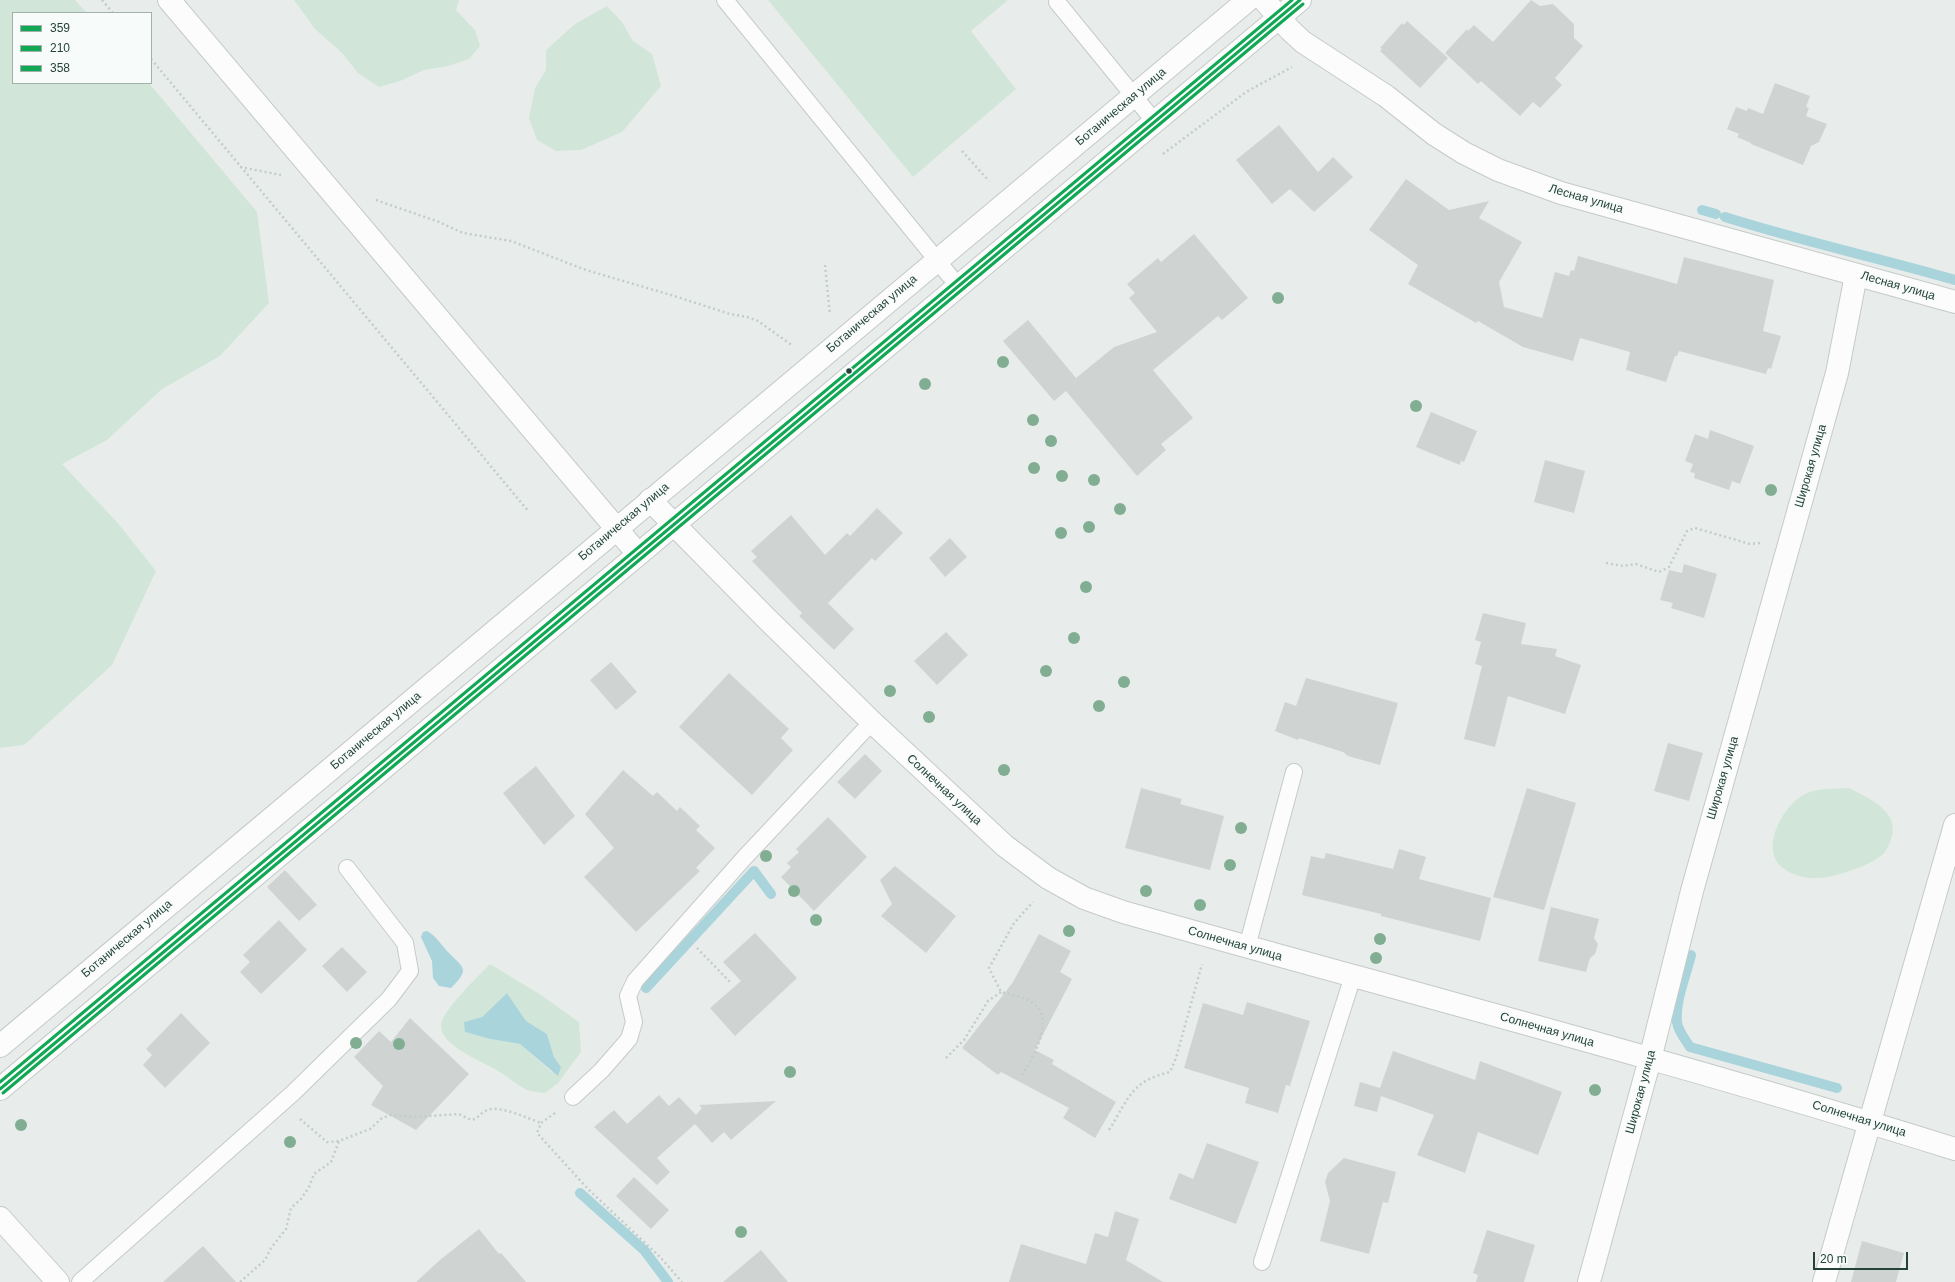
<!DOCTYPE html>
<meta charset="utf-8">
<style>
body{margin:0}
#map{position:relative;width:1955px;height:1282px;overflow:hidden;background:#e8edeb;font-family:Arial,sans-serif}
canvas{display:block}
.legend{position:absolute;left:12px;top:12px;width:140px;height:72px;box-sizing:border-box;background:#f7fbf9;border:1px solid #a3b1ad;margin:0;padding:5px 7px;list-style:none;font-size:12px;color:#24423a}
.legend li{display:flex;align-items:center;gap:8px;height:20px}
.legend b{width:20px;border:1px solid #a3b1ad}
.scale{position:absolute;left:1813px;top:1252px;width:95px;height:18px;box-sizing:border-box;border:2px solid #24423a;border-top:0;padding-left:5px;font-size:12px;line-height:14px;white-space:nowrap;color:#24423a;-webkit-text-stroke:3px #f7fbf9;paint-order:stroke}
</style>
<div id="map">
<canvas width="1955" height="1282"></canvas>
<ul class="legend">
<li><b style="height:5px;background:#10a855"></b>359</li>
<li><b style="height:5px;background:#10a855"></b>210</li>
<li><b style="height:5px;background:#10a855"></b>358</li>
</ul>
<div class="scale">20 m</div>
</div>
<script>
const c = document.querySelector('canvas').getContext('2d');
c.lineJoin = 'round';
function fill(path, color) { c.fillStyle = color; c.fill(path, 'evenodd'); }
function trace(path, color, width, dash) { c.strokeStyle = color; c.lineWidth = width; c.lineCap = dash ? 'butt' : 'round'; c.setLineDash(dash || []); c.stroke(path); }
function drawText(font, color, halo, rows, align = 'center') {
  c.font = font + ' Arial,sans-serif'; c.lineWidth = 3; c.setLineDash([]); c.textBaseline = 'middle'; c.strokeStyle = halo; c.fillStyle = color; for (const [text, x, y, turn = 0] of rows) {
    c.save(); c.translate(x, y); c.rotate((+turn || 0) * Math.PI / 180); c.textAlign = isNaN(turn) ? turn : align; if (halo) c.strokeText(text, 0, 0); c.fillText(text, 0, 0); c.restore();
  }
}
fill(new Path2D(`
 M 0,0 L 75,0 L 87,13 L 13,13 L 13,83 L 149,83 L 257,212 L 269,303 L 220,356 L 162,389 L 107,440 L 62,464 L 117,522 L 156,571 L 112,665 L 24,745 L 0,748 Z
 M 294,0 L 459,0 L 456,10 L 475,30 L 480,46 L 469,59 L 448,66 L 424,70 L 400,81 L 379,87 L 358,73 L 342,53 L 315,29 Z
 M 768,0 L 1008,0 L 971,31 L 1016,89 L 913,177 Z
 M 607,6 L 622,22 L 633,41 L 652,54 L 661,86 L 622,132 L 581,150 L 556,151 L 537,140 L 529,118 L 535,88 L 546,70 L 546,50 L 575,24 Z
 M 1849,788 C 1862,795 1877,801 1887,813 C 1892,819 1894,828 1892,836 C 1890,841 1888,848 1885,852 C 1874,865 1834,878 1817,878 C 1806,879 1792,875 1783,868 C 1758,849 1784,803 1807,793 C 1819,788 1836,789 1849,788 Z
 M 490,964 L 541,995 L 579,1022 L 581,1052 L 558,1083 L 545,1093 C 539,1092 532,1092 527,1090 C 515,1084 505,1074 493,1068 C 479,1060 440,1045 441,1025 C 441,1012 480,974 490,964 ZM 507,993 L 526,1021 L 547,1034 L 554,1057 L 561,1067 L 552,1072 L 520,1044 L 490,1039 L 465,1032 L 465,1022 L 482,1017 Z`), '#d1e6d8');
fill(new Path2D(`
 M 427,931 C 436,936 440,943 447,951 C 462,967 472,968 451,988 L 439,986 L 433,978 L 432,961 L 421,937 L 423,932 Z
 M 507,993 L 526,1021 L 547,1034 L 554,1057 L 561,1067 L 558,1076 L 520,1044 L 490,1039 L 465,1032 L 464,1022 L 482,1017 Z`), '#a9d4db');
trace(new Path2D(`
 M 1702,210 L 1716,214
 M 1725,217 C 1801,241 1879,258 1955,280
 M 1691,955 C 1686,976 1675,1001 1677,1022 C 1678,1031 1685,1039 1690,1047 L 1837,1088
 M 646,988 L 754,871 L 771,894
 M 580,1193 L 644,1250 L 668,1282`), '#a9d4db', 10);
fill(new Path2D(`
 M 1531,0 L 1540,6 L 1553,4 L 1574,24 L 1574,38 L 1583,46 L 1555,78 L 1562,85 L 1540,108 L 1533,102 L 1520,116 L 1481,81 L 1478,84 L 1445,53 L 1467,29 L 1468,31 L 1474,25 L 1493,42 Z
 M 1407,21 L 1448,58 L 1420,88 L 1380,51 L 1382,49 L 1380,48 L 1402,23 L 1404,25 Z
 M 1775,83 L 1810,96 L 1806,107 L 1809,108 L 1806,116 L 1827,124 L 1819,142 L 1811,146 L 1803,165 L 1751,144 L 1751,143 L 1737,137 L 1739,134 L 1727,129 L 1736,107 L 1747,111 L 1748,108 L 1763,114 Z
 M 1279,125 L 1318,172 L 1333,157 L 1353,177 L 1314,212 L 1290,189 L 1272,204 L 1236,160 Z
 M 1406,179 L 1449,210 L 1489,201 L 1479,218 L 1522,242 L 1499,282 L 1504,307 L 1542,318 L 1555,272 L 1569,276 L 1571,270 L 1574,271 L 1578,256 L 1677,284 L 1684,257 L 1774,280 L 1763,331 L 1781,336 L 1771,369 L 1768,368 L 1766,374 L 1679,351 L 1677,356 L 1675,356 L 1666,382 L 1626,370 L 1630,352 L 1580,338 L 1573,361 L 1523,347 L 1478,321 L 1476,323 L 1408,284 L 1418,265 L 1369,230 Z
 M 1194,234 L 1248,298 L 1222,320 L 1218,316 L 1153,370 L 1193,418 L 1161,444 L 1166,450 L 1137,476 L 1066,391 L 1054,401 L 1003,341 L 1028,320 L 1076,378 L 1114,347 L 1157,332 L 1129,298 L 1135,293 L 1127,284 L 1158,258 L 1161,262 Z
 M 1431,412 L 1477,431 L 1464,462 L 1461,461 L 1460,465 L 1416,447 Z
 M 1710,430 L 1754,446 L 1740,484 L 1732,481 L 1729,490 L 1694,478 L 1695,473 L 1690,472 L 1693,464 L 1685,461 L 1695,434 L 1708,439 Z
 M 1545,460 L 1585,471 L 1574,513 L 1534,502 Z
 M 877,508 L 903,533 L 875,561 L 872,558 L 828,603 L 854,629 L 834,650 L 799,616 L 802,613 L 752,561 L 757,557 L 751,551 L 791,515 L 825,555 L 847,533 L 850,536 Z
 M 950,538 L 967,557 L 945,577 L 929,558 Z
 M 1684,564 L 1717,574 L 1704,618 L 1671,608 L 1673,603 L 1660,600 L 1669,570 L 1682,573 Z
 M 1483,613 L 1526,623 L 1521,644 L 1557,649 L 1555,656 L 1581,665 L 1565,714 L 1508,696 L 1495,747 L 1464,739 L 1482,666 L 1475,664 L 1481,642 L 1475,640 Z
 M 946,632 L 968,655 L 937,685 L 914,661 Z
 M 611,662 L 637,692 L 616,710 L 590,680 Z
 M 729,673 L 789,729 L 781,738 L 793,750 L 752,795 L 679,727 Z
 M 1306,678 L 1398,703 L 1380,765 L 1348,756 L 1343,752 L 1299,738 L 1298,740 L 1275,731 L 1285,702 L 1296,706 Z
 M 1668,743 L 1703,753 L 1689,801 L 1654,791 Z
 M 865,754 L 882,771 L 855,799 L 837,782 Z
 M 536,766 L 575,816 L 544,845 L 503,793 Z
 M 623,770 L 653,796 L 657,792 L 677,811 L 680,807 L 700,826 L 696,830 L 715,848 L 696,868 L 700,871 L 636,932 L 584,877 L 614,848 L 585,814 Z
 M 1141,788 L 1182,799 L 1180,804 L 1224,816 L 1210,870 L 1125,848 Z
 M 1527,788 L 1576,803 L 1544,910 L 1493,897 Z
 M 828,817 L 867,857 L 814,911 L 781,877 L 791,867 L 787,863 L 799,852 L 796,849 Z
 M 1399,849 L 1426,857 L 1419,879 L 1491,898 L 1480,941 L 1381,916 L 1381,914 L 1302,895 L 1311,856 L 1324,859 L 1326,853 L 1393,869 Z
 M 895,866 L 956,916 L 926,953 L 881,916 L 892,904 L 880,880 Z
 M 285,870 L 317,905 L 299,921 L 267,887 Z
 M 1551,907 L 1599,919 L 1594,938 L 1598,944 L 1595,954 L 1590,958 L 1586,972 L 1538,961 Z
 M 279,920 L 307,950 L 261,994 L 240,972 L 250,962 L 243,955 Z
 M 755,933 L 797,978 L 735,1036 L 710,1008 L 741,981 L 723,962 Z
 M 1039,934 L 1071,951 L 1060,972 L 1072,979 L 1035,1050 L 1054,1060 L 1052,1064 L 1116,1102 L 1095,1138 L 1063,1118 L 1069,1108 L 1001,1072 L 998,1075 L 962,1048 L 1013,982 Z
 M 342,947 L 367,972 L 347,992 L 322,966 Z
 M 1247,1002 L 1310,1021 L 1290,1086 L 1286,1085 L 1278,1113 L 1245,1103 L 1249,1088 L 1184,1068 L 1203,1003 L 1243,1015 Z
 M 181,1013 L 210,1043 L 165,1088 L 143,1065 L 152,1055 L 146,1049 Z
 M 410,1018 L 469,1074 L 416,1130 L 371,1105 L 383,1086 L 354,1057 L 379,1031 L 391,1042 Z
 M 1393,1051 L 1475,1080 L 1480,1061 L 1562,1092 L 1538,1155 L 1478,1132 L 1465,1173 L 1417,1155 L 1434,1115 L 1381,1096 L 1377,1112 L 1354,1106 L 1360,1082 L 1380,1088 Z
 M 659,1095 L 669,1106 L 679,1097 L 696,1115 L 702,1108 L 699,1105 L 776,1101 L 731,1140 L 724,1132 L 712,1143 L 695,1124 L 657,1158 L 670,1172 L 657,1185 L 594,1127 L 614,1110 L 627,1124 Z
 M 1207,1143 L 1259,1162 L 1236,1224 L 1169,1199 L 1179,1173 L 1193,1179 Z
 M 1344,1158 L 1396,1172 L 1388,1203 L 1383,1202 L 1369,1254 L 1320,1241 L 1330,1201 L 1325,1182 L 1328,1173 Z
 M 634,1177 L 669,1210 L 651,1229 L 616,1196 Z
 M 1115,1211 L 1139,1219 L 1126,1260 L 1163,1282 L 1009,1282 L 1021,1244 L 1086,1264 L 1095,1233 L 1108,1237 Z
 M 479,1229 L 499,1254 L 501,1253 L 526,1282 L 416,1282 L 440,1260 Z
 M 1487,1230 L 1535,1245 L 1524,1282 L 1476,1282 L 1478,1275 L 1473,1273 Z
 M 1862,1241 L 1904,1253 L 1896,1282 L 1851,1282 Z
 M 203,1246 L 236,1282 L 163,1282 Z
 M 761,1250 L 788,1282 L 723,1282 Z`), '#cfd4d2');
const service = new Path2D(`
 M 725,0 L 958,286
 M 1057,2 L 1155,122
 M 1247,947 L 1294,772
 M 573,1097 L 601,1071 L 629,1039 L 634,1022 L 628,996 L 635,981 L 745,857 L 872,722
 M 1262,1262 L 1353,976
 M 80,1282 L 293,1093 L 389,999 L 410,971 L 405,943 L 347,868`);
const minor = new Path2D(`
 M 169,0 L 638,554
 M 1264,0 L 1290,30 L 1303,42 L 1386,96 L 1434,134 L 1464,153 L 1498,170 L 1561,193 L 1955,302
 M 650,500 L 765,617 L 872,722 L 1005,846 L 1048,878 L 1084,898 L 1123,912 C 1400,990 1680,1063 1955,1149
 M 0,1218 L 58,1282
 M 1589,1282 L 1650,1059 L 1692,891 L 1837,373 L 1856,275
 M 1824,1282 L 1955,825`);
const tertiary = new Path2D(`
 M 0,1046 L 1248,0
 M 0,1089 L 1300,0`);
trace(service, '#c5cac8', 18);
trace(minor, '#c5cac8', 24);
trace(tertiary, '#c5cac8', 24);
trace(new Path2D(`
 M 102,0 L 113,13
 M 151,59 L 529,512
 M 962,151 L 989,181
 M 1163,154 L 1246,92 L 1292,67
 M 240,167 L 281,175
 M 376,200 L 439,222 L 463,233 L 511,241 L 586,270 L 671,295 L 730,314 L 747,317 L 758,321 L 793,346
 M 825,265 L 830,315
 M 1606,563 L 1623,566 L 1636,564 L 1659,572 L 1669,567 L 1687,531 L 1695,528 L 1750,544 L 1761,543
 M 697,948 L 730,982
 M 946,1058 L 964,1040 L 988,1001 L 1001,992
 M 1022,1075 C 1033,1057 1056,1020 1033,1003 C 1024,997 1012,995 1001,992 L 989,968 L 1014,923 L 1033,902
 M 555,1113 L 541,1123 L 537,1133 L 588,1189 L 660,1257 L 682,1282
 M 300,1119 L 327,1142 L 339,1141 L 370,1129 L 382,1118 L 391,1115 L 414,1117 L 459,1114 L 471,1120 C 478,1119 480,1113 487,1110 C 500,1105 527,1118 541,1123
 M 1109,1130 C 1129,1098 1131,1081 1170,1072 L 1176,1058 L 1202,964
 M 240,1282 L 265,1260 L 271,1248 L 286,1229 L 291,1208 L 301,1199 L 309,1187 L 314,1174 L 331,1162 L 339,1141`), '#c3ccca', 2.5, [2, 3]);
trace(service, '#fcfcfc', 16);
trace(minor, '#fcfcfc', 22);
trace(tertiary, '#fcfcfc', 22);
trace(new Path2D(`
 M 0,1089 L 1300,0`), '#10a855', 3);
trace(new Path2D(`
 M 3,1093 L 1303,4`), '#10a855', 3);
trace(new Path2D(`
 M 0,1082 L 1292,0`), '#10a855', 3);
c.fillStyle = '#81ae93';
for (const [x, y] of [
 [1278,298],
 [1003,362],
 [925,384],
 [1416,406],
 [1033,420],
 [1051,441],
 [1034,468],
 [1062,476],
 [1094,480],
 [1771,490],
 [1120,509],
 [1089,527],
 [1061,533],
 [1086,587],
 [1074,638],
 [1046,671],
 [1124,682],
 [890,691],
 [1099,706],
 [929,717],
 [1004,770],
 [1241,828],
 [766,856],
 [1230,865],
 [794,891],
 [1146,891],
 [1200,905],
 [816,920],
 [1069,931],
 [1380,939],
 [1376,958],
 [356,1043],
 [399,1044],
 [790,1072],
 [1595,1090],
 [21,1125],
 [290,1142],
 [741,1232]
]) { c.beginPath(); c.arc(x, y, 6, 0, 2 * Math.PI); c.fill(); }
for (const [x, y, r, color] of [
 [849,371,3.5,"#24423a"]
]) { const dot = new Path2D(); dot.arc(x, y, r, 0, 2 * Math.PI); c.fillStyle = color; c.fill(dot); trace(dot, '#f7fbf9', 1.5); }
drawText('12px', '#24423a', '#f7fbf9', [
 ["Ботаническая улица",1121,107,-40],
 ["Лесная улица",1586,199,16],
 ["Лесная улица",1898,286,16],
 ["Ботаническая улица",872,314,-40],
 ["Широкая улица",1811,466,-74],
 ["Ботаническая улица",624,522,-40],
 ["Ботаническая улица",376,731,-40],
 ["Широкая улица",1723,778,-74],
 ["Солнечная улица",944,790,43],
 ["Ботаническая улица",127,939,-40],
 ["Солнечная улица",1235,944,16],
 ["Солнечная улица",1547,1030,16],
 ["Широкая улица",1641,1092,-75],
 ["Солнечная улица",1859,1119,17]
]);
</script>
